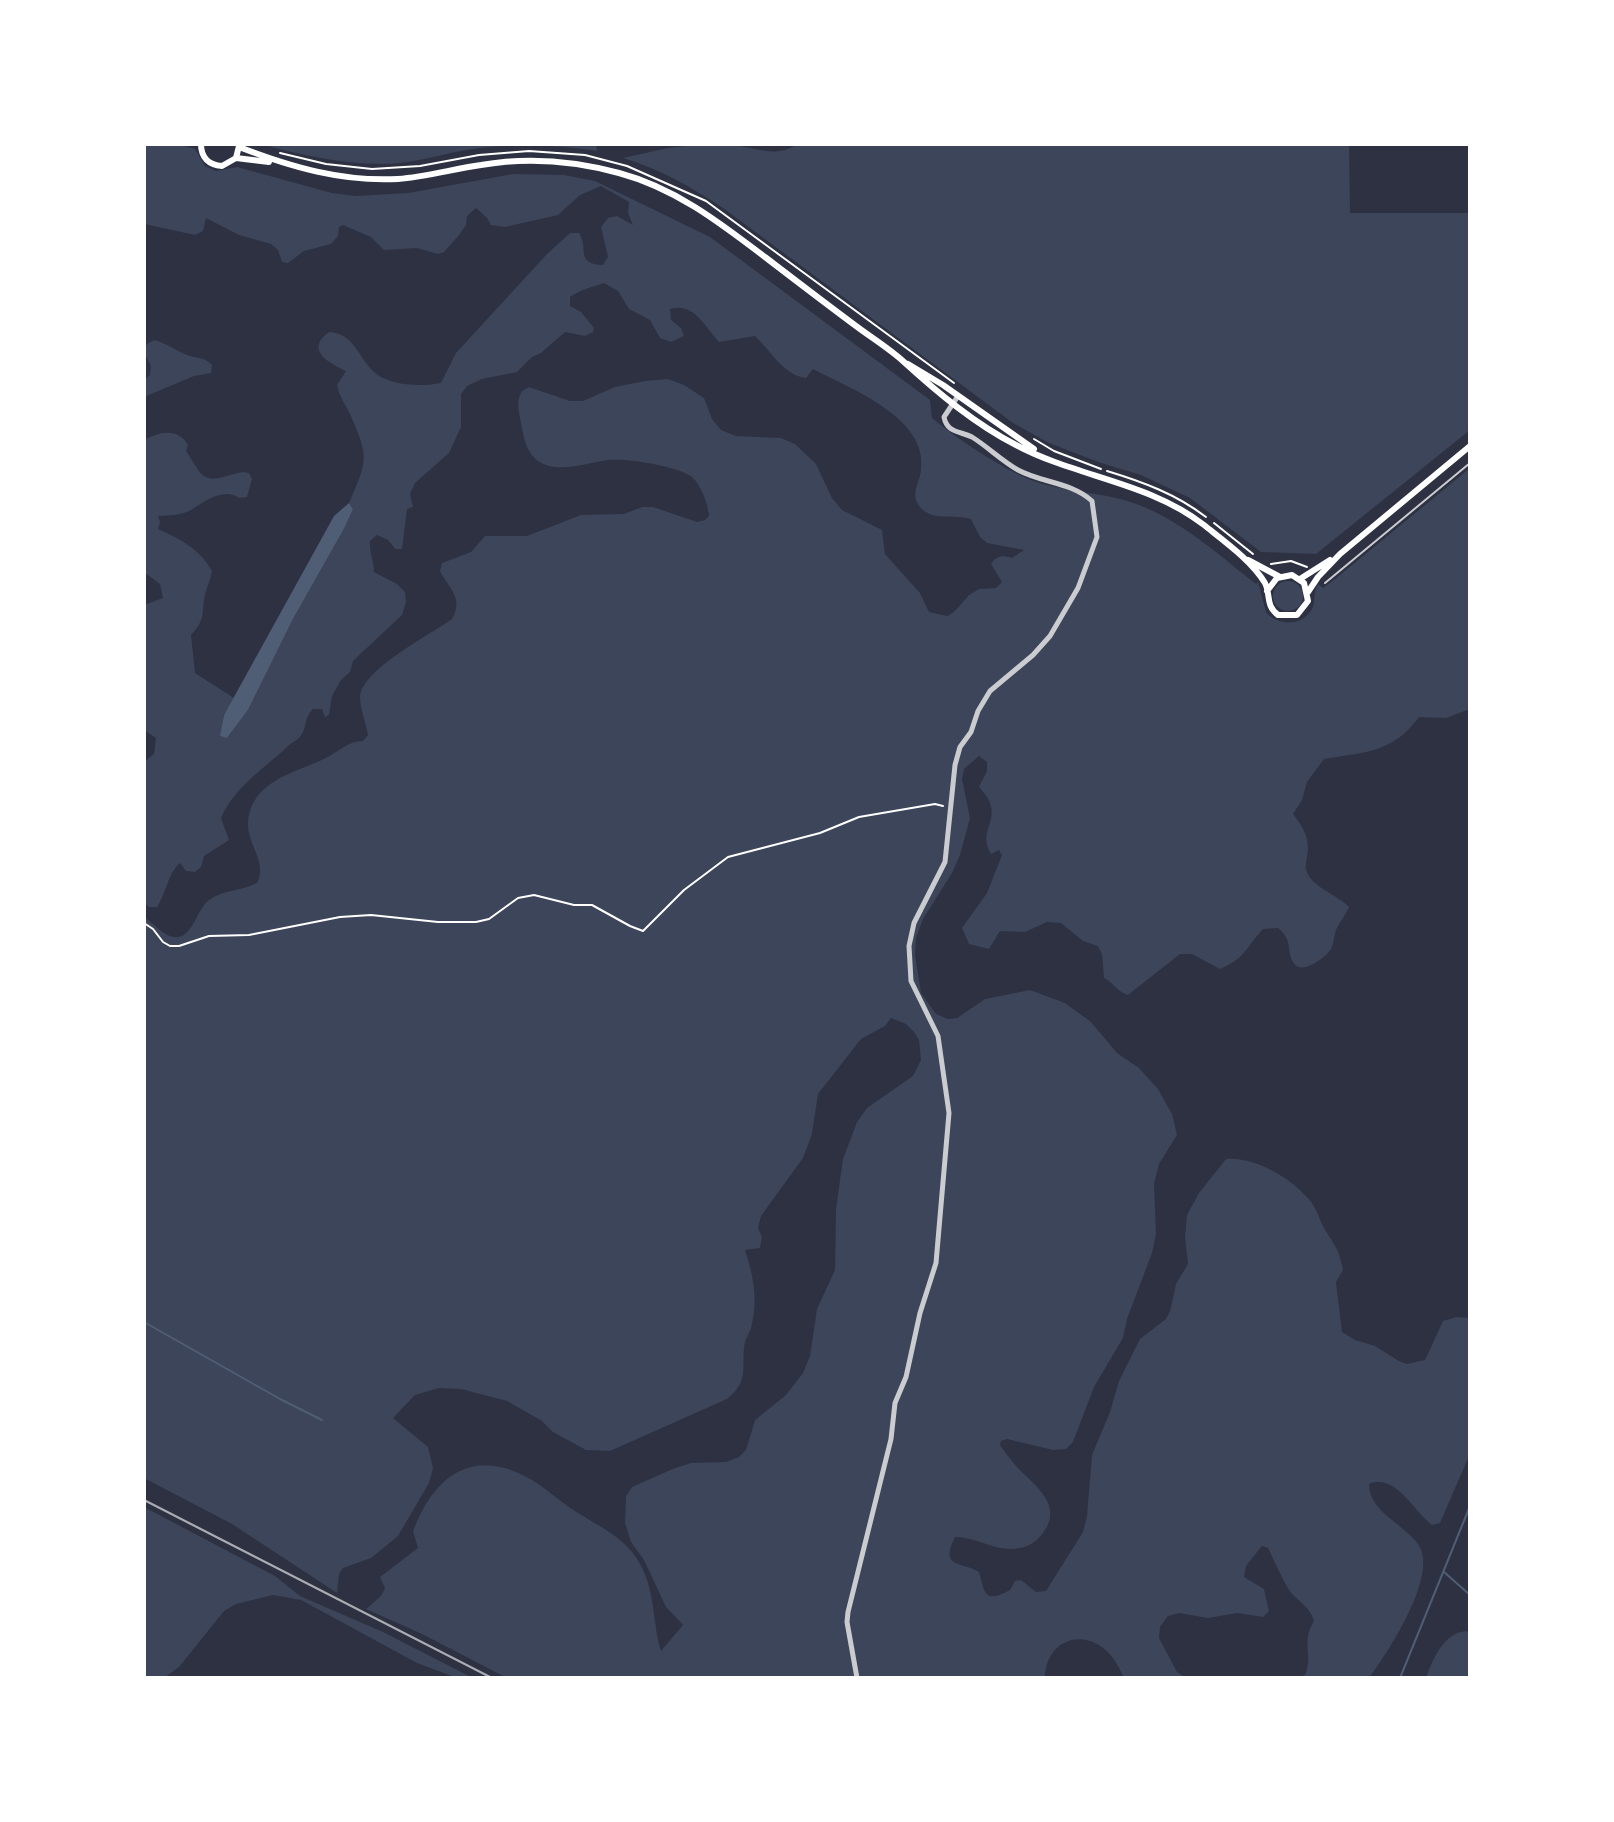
<!DOCTYPE html>
<style>
body{margin:0}
#map{position:relative;width:1614px;height:1822px;overflow:hidden;background:#2d3142;font-family:Raleway,sans-serif}
canvas{display:block}
.frame{position:absolute;inset:0;border:146px solid #fff;pointer-events:none}
</style>
<div id="map">
<canvas width="1614" height="1822"></canvas>
<div class="frame"></div>
</div>
<script>
const c = document.querySelector('canvas').getContext('2d');
c.lineJoin = 'round';
function fill(path, color) { c.fillStyle = color; c.fill(path, 'evenodd'); }
function trace(path, color, width, dash) { c.strokeStyle = color; c.lineWidth = width; c.lineCap = dash ? 'butt' : 'round'; c.setLineDash(dash || []); c.stroke(path); }
fill(new Path2D(`
 M 144,144 L 177,144 L 195,149 L 205,166 L 216,171 L 237,167 L 332,193 L 355,196 L 408,193 L 513,174 L 564,175 L 595,181 L 710,237 L 930,400 L 932,418 C 956,438 1008,473 1037,482 C 1070,493 1106,492 1139,505 C 1183,522 1219,555 1256,584 L 1258,582 L 1266,612 C 1277,626 1302,627 1312,609 C 1316,601 1313,592 1318,584 L 1323,588 L 1335,579 L 1470,468 L 1470,709 L 1446,718 L 1419,717 C 1393,753 1365,752 1324,759 L 1307,782 L 1302,800 L 1293,814 C 1302,826 1308,834 1308,849 C 1308,855 1305,863 1306,869 C 1309,886 1338,895 1349,907 C 1345,916 1340,922 1336,930 C 1334,936 1334,943 1331,949 C 1326,957 1301,977 1293,962 C 1286,950 1294,942 1278,928 L 1263,929 C 1246,947 1246,958 1220,969 L 1192,954 L 1180,954 L 1128,995 C 1117,992 1114,983 1104,978 L 1102,954 L 1098,946 L 1083,941 L 1061,923 L 1047,922 L 1025,932 L 1000,931 L 989,949 L 969,944 L 962,928 L 987,893 L 1002,855 L 999,850 L 991,854 C 978,832 997,824 990,803 C 988,797 983,792 979,787 L 987,771 L 987,762 L 979,756 L 964,769 L 962,779 L 970,818 L 960,855 L 952,873 L 923,919 L 916,938 L 915,955 L 921,993 L 936,1014 L 948,1019 L 957,1018 L 985,999 L 1030,990 L 1065,1003 L 1091,1022 L 1117,1053 L 1139,1068 L 1158,1089 L 1172,1114 L 1177,1135 L 1159,1164 L 1154,1184 L 1156,1234 L 1152,1253 L 1127,1319 L 1123,1338 L 1094,1387 L 1073,1442 L 1066,1449 L 1053,1450 L 1007,1439 L 1001,1441 L 1000,1445 C 1005,1452 1010,1459 1016,1466 C 1033,1484 1065,1505 1043,1533 C 1035,1544 1024,1549 1011,1549 C 991,1549 975,1537 955,1537 C 939,1569 962,1561 979,1572 C 985,1593 984,1604 1010,1590 L 1015,1581 L 1021,1580 L 1036,1592 L 1046,1591 L 1083,1532 L 1087,1516 L 1092,1455 L 1110,1412 L 1119,1381 L 1140,1339 L 1166,1319 L 1170,1311 L 1176,1284 L 1188,1264 L 1185,1237 L 1187,1215 L 1199,1193 L 1226,1159 C 1257,1157 1293,1179 1312,1203 C 1317,1210 1319,1218 1323,1226 C 1333,1244 1339,1247 1343,1270 L 1336,1282 L 1342,1332 L 1355,1340 L 1375,1346 L 1399,1361 L 1407,1364 L 1425,1360 L 1443,1321 L 1457,1317 L 1470,1318 L 1469,1456 L 1440,1523 L 1432,1525 C 1414,1512 1396,1473 1369,1484 C 1369,1512 1404,1524 1418,1544 C 1440,1574 1387,1654 1369,1678 L 1292,1678 L 1305,1675 C 1314,1654 1300,1644 1314,1621 C 1310,1606 1298,1602 1289,1590 C 1281,1577 1275,1562 1268,1548 L 1262,1546 L 1246,1566 L 1244,1577 L 1264,1589 L 1269,1611 L 1263,1617 L 1237,1613 L 1208,1618 L 1179,1613 L 1168,1616 L 1160,1627 L 1159,1638 L 1177,1672 L 1186,1678 L 1124,1678 C 1118,1665 1111,1651 1097,1644 C 1070,1630 1045,1649 1045,1678 L 507,1678 L 422,1634 L 366,1609 L 381,1596 L 385,1588 L 380,1577 L 418,1548 L 413,1531 C 435,1474 474,1446 532,1480 C 546,1488 558,1500 572,1509 C 596,1525 624,1536 639,1562 C 656,1591 652,1622 661,1651 L 683,1625 L 666,1607 L 644,1560 L 631,1542 L 625,1523 L 626,1496 L 632,1487 L 675,1468 L 691,1463 L 726,1462 L 739,1457 L 746,1450 L 755,1420 L 786,1395 L 803,1373 L 810,1356 L 817,1309 L 835,1270 L 836,1209 L 843,1159 L 857,1122 L 867,1108 L 913,1076 L 921,1060 L 919,1040 L 914,1032 L 906,1024 L 891,1018 L 885,1026 L 861,1039 L 818,1094 L 812,1134 L 803,1158 L 761,1216 L 758,1228 L 762,1237 L 760,1248 L 745,1250 C 753,1274 758,1298 752,1324 C 751,1331 747,1336 745,1342 C 740,1367 751,1380 727,1399 L 610,1451 L 586,1450 L 553,1432 L 542,1421 L 507,1401 L 461,1389 L 439,1388 L 415,1395 L 393,1418 L 428,1447 L 433,1468 L 429,1483 L 398,1536 L 371,1558 L 343,1568 L 339,1574 L 337,1593 L 232,1524 L 144,1478 L 144,917 C 152,922 161,933 170,936 C 192,944 196,909 209,900 C 222,890 242,891 257,883 C 268,863 247,844 248,823 C 251,781 294,773 324,759 C 338,752 348,741 363,741 L 368,735 C 366,723 360,709 360,697 C 362,669 430,635 452,619 C 464,598 449,589 440,571 L 442,563 L 471,552 L 485,536 L 527,536 L 581,515 L 624,514 L 642,507 L 653,507 L 697,522 L 705,520 L 709,516 C 708,504 701,485 692,477 C 678,466 626,458 608,460 C 576,465 532,483 523,433 C 521,418 514,404 522,391 L 529,387 L 570,401 L 583,401 L 615,387 L 645,381 L 668,379 L 684,385 L 704,398 L 712,419 L 721,430 L 736,436 L 781,438 L 795,444 L 816,464 L 832,498 L 842,510 L 882,530 L 885,554 L 920,593 L 929,612 L 947,616 L 954,612 L 969,595 L 979,589 L 996,588 L 1002,582 L 991,564 C 997,555 1003,555 1012,558 L 1024,550 L 987,543 L 980,537 L 971,519 C 955,514 935,521 923,510 C 908,496 919,486 921,470 C 929,418 849,388 813,369 L 806,378 C 783,375 771,351 755,336 L 719,342 C 705,327 694,302 670,309 L 671,320 L 681,328 L 684,336 L 671,342 L 660,338 L 650,320 L 629,309 L 618,291 L 604,283 C 593,287 579,290 570,297 L 570,306 L 581,312 L 594,328 L 593,332 L 585,336 L 565,332 L 541,353 L 532,357 L 517,372 L 482,379 L 467,386 L 461,394 L 461,427 L 449,453 L 415,483 L 410,494 L 413,507 L 407,509 L 402,549 L 395,549 L 388,540 L 377,535 L 370,541 C 369,552 374,560 374,572 L 397,584 L 405,592 L 406,602 L 402,615 L 353,661 L 350,672 L 341,680 L 332,696 L 329,715 L 325,717 L 322,709 L 313,709 C 304,717 307,729 300,737 C 296,741 289,744 285,749 C 262,770 234,788 221,818 L 229,840 L 204,856 L 201,867 L 195,872 L 186,871 L 180,863 C 168,873 166,894 157,907 L 149,907 L 144,903 L 144,762 L 154,754 L 156,738 L 144,730 L 144,605 L 163,598 L 160,584 L 144,572 L 144,440 C 159,432 178,427 188,445 L 186,451 C 201,473 201,485 230,475 C 238,473 241,471 249,473 L 252,479 L 247,497 L 239,498 C 223,487 204,502 191,510 C 181,516 168,515 158,516 L 160,522 L 158,529 C 179,538 201,550 212,571 C 211,578 208,584 206,591 C 200,612 208,617 191,635 L 195,673 L 234,698 L 224,715 L 221,735 L 227,738 L 248,710 L 293,619 L 345,527 L 353,509 L 349,503 C 368,459 369,458 350,414 C 345,404 339,396 337,385 L 346,371 C 329,363 304,350 329,332 C 355,334 357,356 374,372 C 389,386 422,387 441,383 L 456,353 L 547,254 L 570,233 L 579,233 C 589,249 575,264 603,265 L 608,257 L 601,227 L 608,218 L 617,216 L 633,225 L 628,213 L 629,202 L 601,186 L 580,195 L 558,215 L 505,227 L 491,225 L 487,218 L 476,208 L 467,216 L 466,225 L 459,235 L 444,252 L 438,254 L 417,248 L 384,250 L 371,237 L 343,225 L 339,227 L 338,236 L 331,244 L 304,251 L 288,263 L 282,262 L 278,250 L 271,244 L 239,235 L 206,218 L 203,231 L 195,235 L 144,224 Z
 M 260,144 L 596,144 L 597,151 C 557,145 519,144 480,148 C 453,151 427,160 401,163 C 353,167 305,156 260,144 Z
 M 706,144 C 717,144 729,143 740,146 C 763,150 777,157 798,144 L 1349,144 L 1350,213 L 1470,213 L 1470,430 L 1316,554 L 1261,552 L 1190,498 L 1141,475 L 1101,463 L 1049,443 L 1013,423 L 723,208 C 691,187 660,169 623,158 L 668,148 Z
 M 154,340 C 166,343 175,350 187,355 C 197,359 204,356 212,365 L 211,373 L 194,376 L 144,397 L 144,380 L 150,375 L 151,366 L 144,352 L 147,344 Z
 M1273 596a15 15 0 1 1 30 0a15 15 0 1 1-30 0Z
 M 144,1507 L 275,1576 L 300,1596 L 383,1632 L 473,1678 L 457,1678 L 417,1663 L 301,1600 L 273,1595 L 236,1604 L 224,1611 L 179,1667 L 164,1678 L 144,1678 Z
 M 1466,1631 L 1470,1633 L 1470,1678 L 1426,1678 C 1433,1658 1444,1633 1466,1631 Z`), '#3c4559');
fill(new Path2D(`
 M 349,503 L 353,509 L 345,527 L 293,619 L 248,710 L 227,738 L 220,736 L 224,715 L 334,516 Z`), '#4f5d75');
trace(new Path2D(`
 M 144,1322 L 280,1399 L 322,1420
 M 1444,1572 L 1470,1595
 M 1400,1678 L 1470,1506`), '#4f5d75', 2);
trace(new Path2D(`
 M 280,153 L 326,164 L 372,169 L 420,166 L 479,155 L 529,151 L 585,155 L 627,166 L 706,201 L 954,383
 M 1034,439 L 1054,451 L 1101,469
 M 1107,471 C 1143,482 1176,494 1206,517
 M 1214,523 L 1253,554
 M 1271,564 L 1291,561 L 1307,567
 M 144,923 L 153,929 L 163,942 L 170,946 L 179,946 L 209,936 L 249,935 L 340,917 L 371,915 L 438,922 L 476,922 L 489,919 L 518,898 L 534,895 L 574,905 L 592,905 L 630,926 L 643,931 L 684,890 L 728,857 L 820,833 L 859,817 L 935,804 L 943,806`), '#fff', 2);
trace(new Path2D(`
 M 1325,583 L 1470,463`), '#caccd0', 2);
trace(new Path2D(`
 M 857,1678 L 847,1622 L 848,1612 L 891,1439 L 895,1403 L 906,1377 L 920,1313 L 936,1263 L 949,1113 L 938,1036 L 911,981 L 909,946 L 914,923 L 945,862 L 955,765 L 960,747 L 971,732 L 978,711 L 990,691 L 1033,655 L 1050,636 L 1078,588 L 1097,537 L 1092,501 C 1071,482 1042,483 1018,470 C 1002,461 988,447 972,437 C 960,431 947,433 944,417 L 958,396`), '#caccd0', 5);
trace(new Path2D(`
 M 201,144 C 201,158 209,165 222,166 L 236,158 L 239,146
 M 239,147 C 291,167 342,182 398,179 C 426,177 453,169 481,165 C 527,157 575,161 619,173 C 675,188 719,222 765,257 C 795,280 825,303 856,326 C 872,338 890,349 904,362 C 938,393 975,424 1016,445 C 1076,477 1149,482 1204,525 C 1224,541 1252,561 1265,583 C 1271,595 1265,605 1278,615 L 1297,615 L 1308,601 L 1304,583 L 1292,575 L 1277,578 L 1267,591
 M 236,158 L 269,162
 M 908,364 L 943,385 L 1034,449
 M 1248,560 L 1280,577
 M 1300,579 L 1330,560
 M 1308,592 L 1318,577 L 1340,554 L 1470,446`), '#fff', 6);
trace(new Path2D(`
 M 144,1500 L 492,1678`), '#abadb3', 2);
</script>
